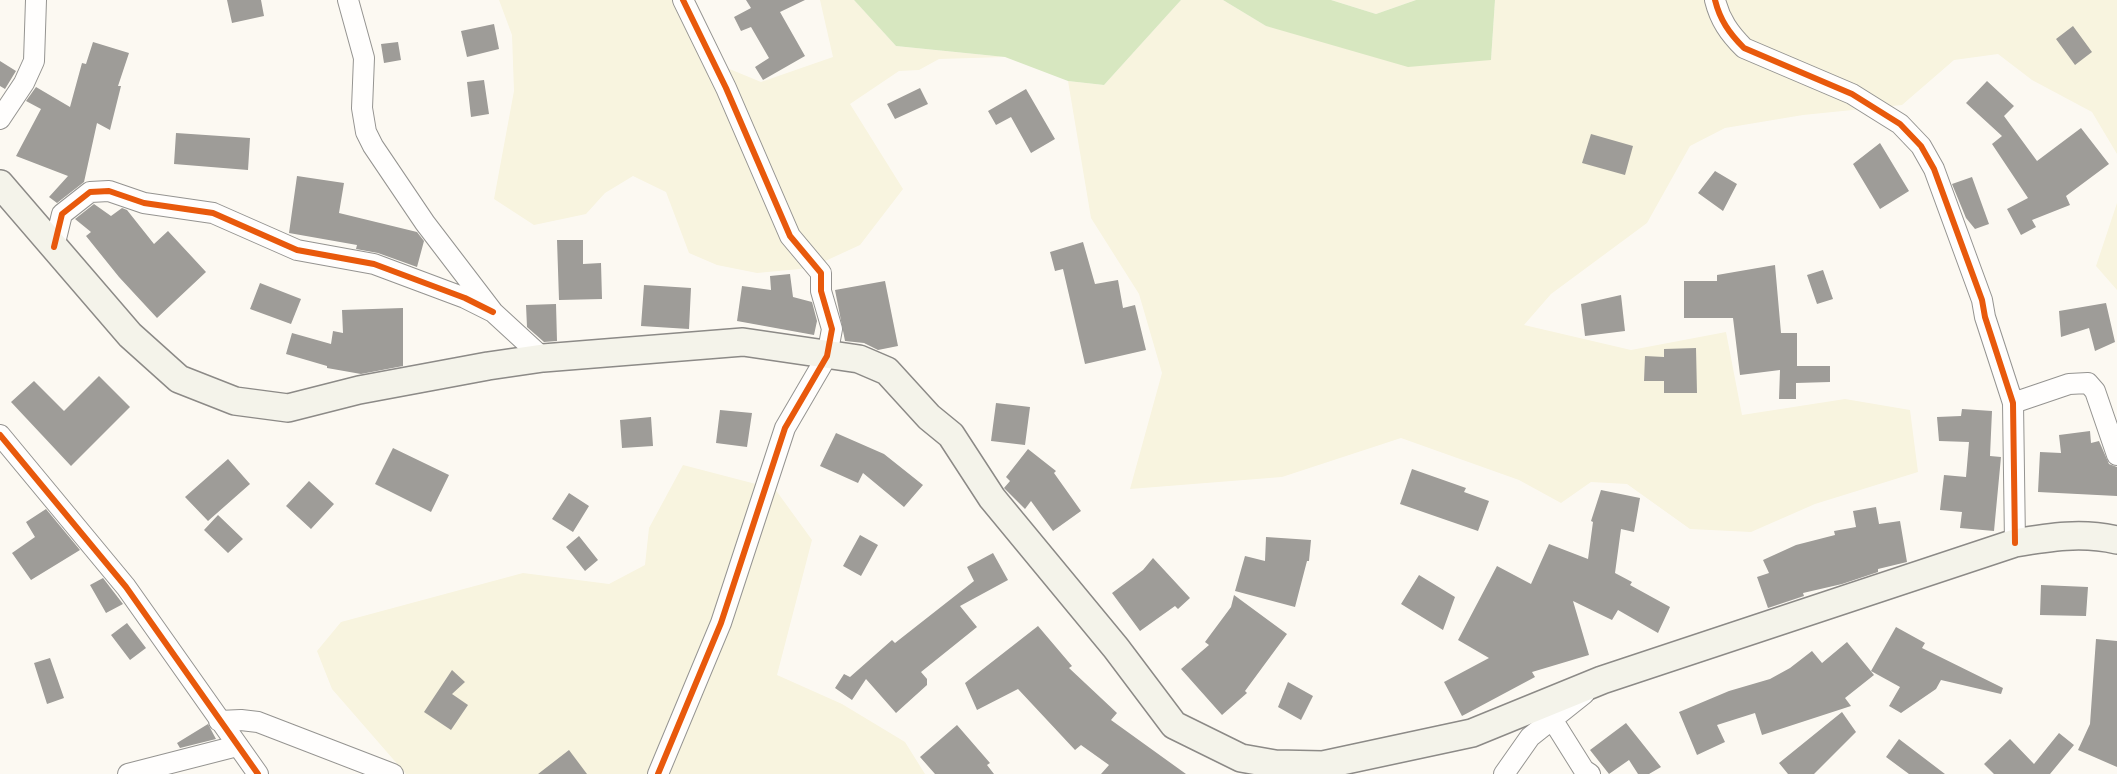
<!DOCTYPE html>
<style>
body{margin:0}
canvas{display:block;background:#fcf9f2}
</style>
<canvas width="2117" height="774"></canvas>
<script>
const c = document.querySelector('canvas').getContext('2d');
c.lineJoin = 'round';
function fill(path, color) { c.fillStyle = color; c.fill(path, 'evenodd'); }
function trace(path, color, width, dash) { c.strokeStyle = color; c.lineWidth = width; c.lineCap = dash ? 'butt' : 'round'; c.setLineDash(dash || []); c.stroke(path); }
fill(new Path2D(`
 M 499,0 L 674,0 L 685,26 L 715,63 L 761,82 L 833,57 L 820,0 L 854,0 L 896,46 L 1005,57 L 939,59 L 919,70 L 899,71 L 850,104 L 903,189 L 860,245 L 810,268 L 757,273 L 717,265 L 689,253 L 666,192 L 633,176 L 605,193 L 586,214 L 534,225 L 494,199 L 514,91 L 512,35 Z
 M 1181,0 L 1223,0 L 1266,26 L 1491,60 L 1495,0 L 2117,0 L 2117,154 L 2092,112 L 2032,80 L 1998,54 L 1954,60 L 1902,105 L 1803,115 L 1725,128 L 1690,146 L 1647,223 L 1551,294 L 1524,325 L 1631,350 L 1726,332 L 1742,415 L 1845,399 L 1910,410 L 1918,472 L 1815,504 L 1751,532 L 1690,529 L 1627,484 L 1591,482 L 1561,503 L 1519,480 L 1401,438 L 1282,477 L 1130,489 L 1162,373 L 1139,294 L 1091,218 L 1068,81 L 1104,85 Z
 M 1331,0 L 1416,0 L 1376,14 Z
 M 2117,203 L 2117,290 L 2096,266 Z
 M 683,465 L 775,489 L 812,540 L 777,675 L 842,704 L 905,742 L 925,774 L 406,774 L 332,689 L 317,651 L 341,622 L 523,573 L 609,584 L 645,565 L 649,528 Z`), '#f8f4df');
fill(new Path2D(`
 M 854,0 L 1181,0 L 1104,85 L 1068,81 L 1005,57 L 896,46 Z
 M 1223,0 L 1331,0 L 1376,14 L 1416,0 L 1495,0 L 1491,60 L 1408,67 L 1266,26 Z`), '#d7e7c0');
fill(new Path2D(`
 M 227,0 L 261,0 L 264,16 L 232,23 Z
 M 746,0 L 805,0 L 780,12 L 805,56 L 763,80 L 755,67 L 769,58 L 751,27 L 741,31 L 734,17 L 751,8 Z
 M 494,24 L 499,49 L 467,57 L 461,31 Z
 M 2073,26 L 2092,52 L 2075,65 L 2056,39 Z
 M 93,42 L 129,53 L 118,86 L 121,86 L 110,130 L 97,123 L 84,182 L 57,203 L 49,197 L 68,176 L 16,156 L 41,109 L 26,101 L 36,87 L 70,107 L 82,63 L 86,64 Z
 M 398,42 L 401,60 L 384,63 L 381,44 Z
 M 0,61 L 16,71 L 5,89 L 0,86 Z
 M 484,80 L 489,114 L 471,117 L 467,82 Z
 M 1987,81 L 2014,106 L 2004,116 L 2037,161 L 2081,128 L 2109,164 L 2066,196 L 2070,205 L 2032,220 L 2036,227 L 2021,235 L 2007,209 L 2028,198 L 1992,144 L 2002,136 L 1966,103 Z
 M 920,88 L 928,104 L 895,119 L 887,104 Z
 M 1026,89 L 1055,139 L 1031,153 L 1011,117 L 996,125 L 988,111 Z
 M 176,133 L 250,138 L 248,170 L 174,164 Z
 M 1591,134 L 1633,146 L 1625,175 L 1582,163 Z
 M 1880,143 L 1909,191 L 1880,209 L 1853,164 Z
 M 1715,171 L 1737,184 L 1723,211 L 1698,193 Z
 M 297,176 L 344,183 L 339,213 L 417,232 L 424,241 L 417,267 L 378,253 L 356,249 L 357,245 L 289,233 Z
 M 1972,177 L 1989,224 L 1975,229 L 1966,218 L 1952,184 Z
 M 94,204 L 111,216 L 122,208 L 127,210 L 154,244 L 168,231 L 206,272 L 157,318 L 119,277 L 86,236 L 91,232 L 75,219 Z
 M 557,240 L 583,240 L 583,264 L 601,263 L 602,299 L 559,300 Z
 M 1083,242 L 1095,284 L 1118,280 L 1123,308 L 1135,305 L 1146,350 L 1085,364 L 1063,269 L 1055,271 L 1050,252 Z
 M 1775,265 L 1781,333 L 1797,333 L 1797,366 L 1830,366 L 1830,382 L 1796,383 L 1796,399 L 1779,399 L 1780,370 L 1740,375 L 1733,318 L 1684,318 L 1684,281 L 1717,281 L 1717,275 Z
 M 1823,270 L 1833,299 L 1817,304 L 1807,275 Z
 M 790,274 L 793,297 L 812,302 L 817,321 L 814,335 L 737,321 L 742,286 L 771,290 L 770,276 Z
 M 885,281 L 898,346 L 878,350 L 864,343 L 845,341 L 835,290 Z
 M 260,283 L 301,299 L 291,324 L 250,309 Z
 M 644,285 L 691,288 L 689,329 L 641,326 Z
 M 1621,295 L 1625,331 L 1585,336 L 1581,304 Z
 M 2106,303 L 2115,342 L 2095,351 L 2089,328 L 2061,337 L 2059,311 Z
 M 556,304 L 557,341 L 544,342 L 527,327 L 526,305 Z
 M 403,308 L 403,366 L 361,374 L 327,368 L 327,366 L 286,354 L 292,333 L 331,344 L 333,331 L 343,333 L 342,310 Z
 M 1696,348 L 1697,393 L 1664,393 L 1664,381 L 1644,381 L 1645,356 L 1664,357 L 1664,349 Z
 M 99,376 L 130,407 L 71,466 L 11,402 L 34,381 L 64,411 Z
 M 996,403 L 1030,407 L 1025,445 L 991,441 Z
 M 1962,409 L 1992,411 L 1990,456 L 2001,457 L 1994,531 L 1960,528 L 1962,512 L 1940,510 L 1944,475 L 1966,477 L 1969,442 L 1939,441 L 1937,417 L 1961,416 Z
 M 720,410 L 752,413 L 747,447 L 716,443 Z
 M 651,417 L 653,446 L 622,448 L 620,420 Z
 M 2090,431 L 2091,443 L 2099,441 L 2109,464 L 2117,467 L 2117,496 L 2038,492 L 2040,452 L 2061,453 L 2059,435 Z
 M 836,433 L 884,454 L 923,485 L 904,507 L 863,473 L 858,483 L 820,466 Z
 M 393,448 L 449,475 L 431,512 L 375,484 Z
 M 1028,449 L 1056,471 L 1054,473 L 1081,511 L 1053,531 L 1031,501 L 1025,509 L 1004,488 L 1010,481 L 1006,477 Z
 M 228,459 L 250,484 L 208,521 L 185,497 Z
 M 1412,469 L 1466,488 L 1464,492 L 1489,501 L 1478,531 L 1400,504 Z
 M 309,481 L 334,504 L 311,529 L 286,506 Z
 M 1601,490 L 1640,498 L 1634,532 L 1621,529 L 1615,573 L 1632,582 L 1630,585 L 1670,607 L 1658,633 L 1618,610 L 1612,620 L 1573,601 L 1589,655 L 1532,672 L 1535,677 L 1462,716 L 1444,682 L 1489,658 L 1458,640 L 1497,566 L 1531,584 L 1549,544 L 1588,559 L 1593,522 L 1591,521 Z
 M 569,493 L 589,506 L 573,532 L 552,519 Z
 M 1876,507 L 1879,524 L 1900,521 L 1907,562 L 1878,569 L 1878,572 L 1842,584 L 1803,593 L 1804,596 L 1768,608 L 1757,577 L 1769,573 L 1763,560 L 1796,545 L 1835,535 L 1834,531 L 1856,527 L 1853,511 Z
 M 46,509 L 80,550 L 31,580 L 12,553 L 35,537 L 26,522 Z
 M 218,515 L 243,539 L 228,553 L 204,530 Z
 M 860,535 L 878,545 L 861,576 L 843,566 Z
 M 579,536 L 598,560 L 585,571 L 566,547 Z
 M 1266,537 L 1311,540 L 1309,561 L 1307,561 L 1295,607 L 1235,591 L 1245,556 L 1265,561 Z
 M 993,553 L 1008,580 L 960,606 L 977,627 L 921,672 L 927,679 L 927,685 L 896,713 L 866,679 L 852,700 L 835,688 L 844,674 L 850,677 L 892,640 L 895,643 L 974,581 L 967,567 Z
 M 1153,558 L 1190,598 L 1178,609 L 1175,606 L 1140,631 L 1112,593 L 1143,570 Z
 M 1419,575 L 1455,597 L 1443,630 L 1401,604 Z
 M 103,578 L 123,604 L 106,613 L 90,585 Z
 M 2041,585 L 2088,587 L 2086,616 L 2040,615 Z
 M 1234,595 L 1287,634 L 1245,691 L 1247,693 L 1222,715 L 1181,669 L 1209,645 L 1205,642 L 1231,607 Z
 M 127,623 L 146,648 L 130,660 L 111,635 Z
 M 1038,626 L 1072,666 L 1069,668 L 1117,713 L 1111,720 L 1186,774 L 1101,774 L 1109,765 L 1081,745 L 1075,750 L 1018,689 L 977,710 L 965,683 Z
 M 1896,627 L 1925,643 L 1922,648 L 2003,688 L 2001,694 L 1941,680 L 1936,689 L 1901,713 L 1889,706 L 1900,687 L 1871,671 Z
 M 2096,639 L 2117,641 L 2117,767 L 2078,750 L 2090,724 Z
 M 1847,642 L 1874,675 L 1845,698 L 1851,706 L 1762,735 L 1755,713 L 1717,725 L 1725,742 L 1697,755 L 1679,712 L 1729,691 L 1770,679 L 1790,668 L 1812,651 L 1822,663 Z
 M 50,658 L 64,698 L 47,704 L 34,663 Z
 M 452,670 L 465,682 L 452,694 L 468,705 L 451,730 L 424,712 Z
 M 1288,682 L 1313,696 L 1301,720 L 1278,707 Z
 M 1842,712 L 1856,732 L 1814,774 L 1788,774 L 1779,763 Z
 M 1626,723 L 1661,767 L 1649,774 L 1638,774 L 1629,760 L 1609,774 L 1590,750 Z
 M 208,724 L 216,739 L 180,748 L 177,743 Z
 M 957,725 L 990,763 L 987,765 L 994,774 L 935,774 L 920,757 Z
 M 2059,733 L 2074,745 L 2050,774 L 1994,774 L 1984,764 L 2010,739 L 2034,764 Z
 M 1899,739 L 1945,774 L 1909,774 L 1886,757 Z
 M 569,750 L 587,774 L 538,774 Z`), '#9e9c98');
const street = new Path2D(`
 M 348,0 L 364,58 L 362,108 L 366,132 L 373,146 L 425,223 L 493,312 L 543,358
 M 1715,0 C 1720,20 1729,33 1744,48 L 1852,94 L 1900,124 L 1921,146 L 1934,169 L 1982,300 L 1985,317 L 2013,403 L 2015,543
 M 0,119 L 24,83 L 34,61 L 36,0
 M 54,247 L 62,214 L 90,192 L 109,191 L 144,203 L 213,213 L 297,250 L 374,264 L 465,298 L 493,312
 M 2013,403 L 2069,384 L 2088,383 L 2095,391 L 2117,455
 M 0,435 L 126,587 L 258,774
 M 1552,719 L 1584,770 L 1590,774
 M 219,721 L 241,720 L 258,722 L 393,774
 M 128,774 L 237,746
 M 658,774 L 721,623 L 785,428 L 827,356 L 832,329 L 821,291 L 821,273 L 790,236 L 726,88 L 683,0
 M 1504,774 L 1530,737 L 1584,694`);
const secondary = new Path2D(`
 M 0,184 L 130,335 L 179,379 L 235,401 L 288,408 L 359,390 L 488,366 L 543,358 L 743,342 L 859,359 L 887,371 L 929,417 L 951,435 L 992,498 L 1116,648 L 1174,725 L 1241,758 L 1275,764 L 1323,765 L 1472,733 L 1602,680 L 2015,543 C 2050,537 2082,532 2117,540`);
trace(street, '#959491', 22);
trace(secondary, '#8c8a87', 30);
trace(street, '#fffefd', 20);
trace(secondary, '#f4f3ea', 27);
trace(new Path2D(`
 M 1715,0 C 1720,20 1729,33 1744,48 L 1852,94 L 1900,124 L 1921,146 L 1934,169 L 1982,300 L 1985,317 L 2013,403 L 2015,543
 M 54,247 L 62,214 L 90,192 L 109,191 L 144,203 L 213,213 L 297,250 L 374,264 L 465,298 L 493,312
 M 0,435 L 126,587 L 258,774
 M 658,774 L 721,623 L 785,428 L 827,356 L 832,329 L 821,291 L 821,273 L 790,236 L 726,88 L 683,0`), '#e8590c', 6);
</script>
